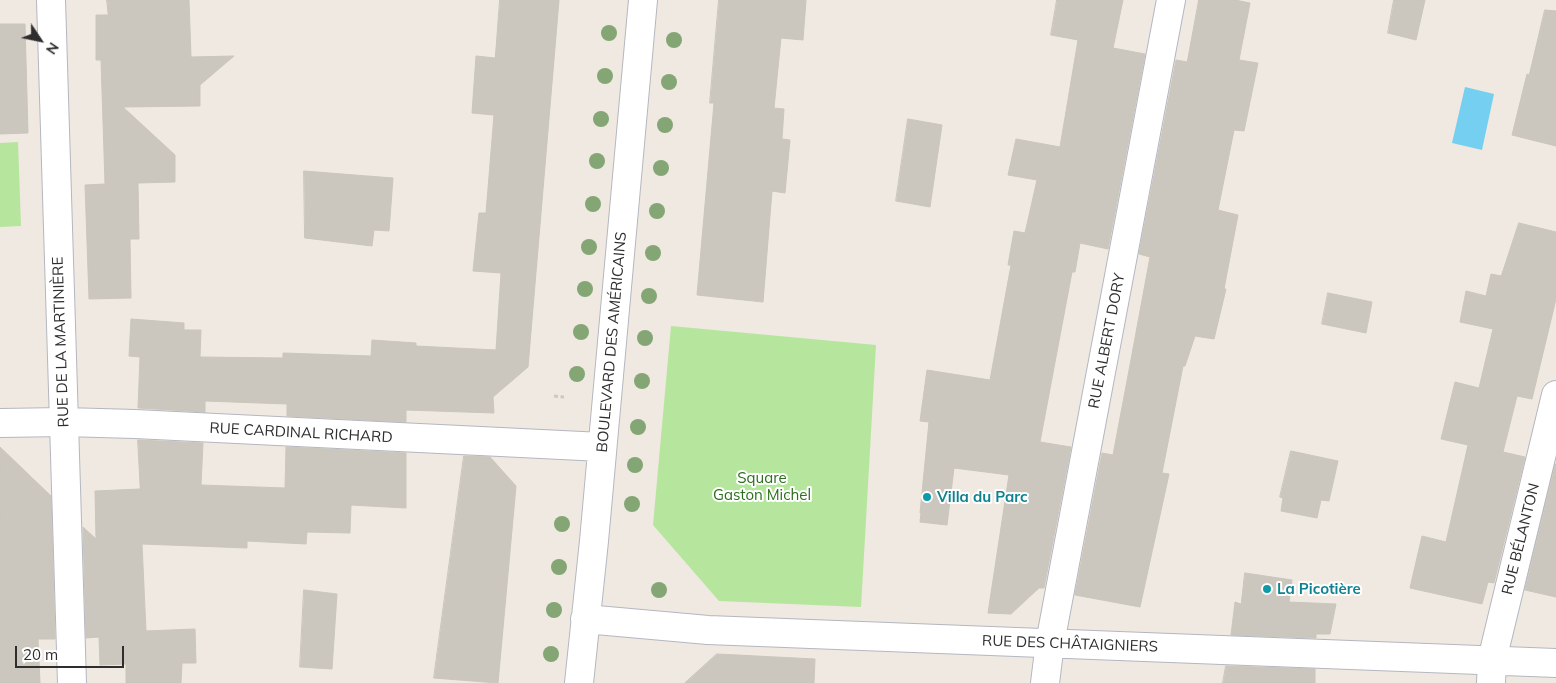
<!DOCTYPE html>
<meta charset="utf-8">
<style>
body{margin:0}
#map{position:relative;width:1556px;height:683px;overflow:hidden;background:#efe9e1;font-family:Mulish,sans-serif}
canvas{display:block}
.north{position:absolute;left:15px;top:15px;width:50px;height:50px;-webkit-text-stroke:4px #fff;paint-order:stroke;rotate:124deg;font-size:14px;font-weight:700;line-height:20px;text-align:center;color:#2e2e2e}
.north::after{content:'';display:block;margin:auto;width:18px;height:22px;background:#2e2e2e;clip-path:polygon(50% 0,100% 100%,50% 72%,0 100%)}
.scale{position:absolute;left:15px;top:646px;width:109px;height:22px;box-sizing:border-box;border:2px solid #2e2e2e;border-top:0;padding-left:6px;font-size:15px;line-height:18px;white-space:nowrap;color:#2e2e2e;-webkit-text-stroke:4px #fff;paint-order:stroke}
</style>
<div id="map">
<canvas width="1556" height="683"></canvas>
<div class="north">N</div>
<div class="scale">20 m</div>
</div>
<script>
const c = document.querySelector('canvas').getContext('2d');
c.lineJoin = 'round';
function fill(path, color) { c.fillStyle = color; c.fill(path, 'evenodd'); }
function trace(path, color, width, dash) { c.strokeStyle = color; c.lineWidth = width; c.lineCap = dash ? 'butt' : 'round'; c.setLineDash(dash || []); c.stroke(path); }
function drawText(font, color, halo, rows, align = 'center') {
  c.font = font + ' Mulish,sans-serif'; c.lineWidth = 4; c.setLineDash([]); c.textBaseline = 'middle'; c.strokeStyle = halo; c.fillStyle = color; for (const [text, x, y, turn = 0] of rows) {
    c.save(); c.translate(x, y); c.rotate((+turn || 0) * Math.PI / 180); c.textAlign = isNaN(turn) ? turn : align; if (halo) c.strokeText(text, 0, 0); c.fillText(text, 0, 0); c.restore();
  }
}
fill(new Path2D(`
 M 18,142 L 21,226 L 0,227 L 0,143 Z
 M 671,326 L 876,345 L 861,607 L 719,601 L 653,525 Z`), '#b6e59e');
fill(new Path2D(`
 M 1465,87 L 1494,94 L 1482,150 L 1452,143 Z`), '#75cff0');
const building = new Path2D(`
 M 107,0 L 189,0 L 191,57 L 234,56 L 200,85 L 200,106 L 123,107 L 175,155 L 175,182 L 138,183 L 139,239 L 130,239 L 131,298 L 89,299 L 85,185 L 105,184 L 101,60 L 96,60 L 96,15 L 108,15 Z
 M 500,0 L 559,0 L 528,367 L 493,397 L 494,413 L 406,410 L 406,422 L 287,416 L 287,404 L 205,401 L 205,412 L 138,408 L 140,357 L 129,356 L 131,319 L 184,323 L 184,330 L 201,330 L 200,357 L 283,358 L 283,353 L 371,356 L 372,340 L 416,343 L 416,346 L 496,350 L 501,273 L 473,271 L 479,213 L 486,213 L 494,115 L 472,113 L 476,56 L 495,58 Z
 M 719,0 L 806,0 L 803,40 L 781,38 L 774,108 L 784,109 L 782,139 L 790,140 L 785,193 L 772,191 L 763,302 L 697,295 L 714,103 L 710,103 Z
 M 1057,0 L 1123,0 L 1113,48 L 1145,54 L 1108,249 L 1080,243 L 1075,272 L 1072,272 L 1040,442 L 1071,447 L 1044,588 L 1039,588 L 1011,614 L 988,613 L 1009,475 L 954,468 L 947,525 L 920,522 L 921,513 L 920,513 L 929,422 L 920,421 L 927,370 L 990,380 L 1011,265 L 1008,265 L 1014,231 L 1025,233 L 1037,180 L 1008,175 L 1016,139 L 1060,147 L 1078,40 L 1051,35 Z
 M 1199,0 L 1235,0 L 1250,3 L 1239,60 L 1258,63 L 1244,131 L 1234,130 L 1218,210 L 1238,215 L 1224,289 L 1226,289 L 1214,339 L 1195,336 L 1185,366 L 1183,366 L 1162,473 L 1169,474 L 1140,607 L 1075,595 L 1102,453 L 1113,455 L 1130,365 L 1150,257 L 1139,254 L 1176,60 L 1187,62 Z
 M 1394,0 L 1425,0 L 1416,40 L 1388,33 Z
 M 1545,10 L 1556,11 L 1556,146 L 1512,135 L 1527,74 L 1529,75 Z
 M 0,24 L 25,24 L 28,133 L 0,134 Z
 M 908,119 L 942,125 L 930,207 L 896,201 Z
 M 304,171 L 393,178 L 389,231 L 374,230 L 372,246 L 305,238 Z
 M 1519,223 L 1556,232 L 1556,299 L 1532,399 L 1517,396 L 1503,452 L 1525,457 L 1494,583 L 1488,582 L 1482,604 L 1410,588 L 1422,536 L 1446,542 L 1468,445 L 1441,439 L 1455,382 L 1479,388 L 1493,329 L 1460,322 L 1466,291 L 1486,296 L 1491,274 L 1501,276 Z
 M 1328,293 L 1372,302 L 1366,333 L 1322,324 Z
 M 138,440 L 203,443 L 201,485 L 285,488 L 286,447 L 406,453 L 406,508 L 351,505 L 350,533 L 307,532 L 306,544 L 247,541 L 247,548 L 142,544 L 146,631 L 195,629 L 196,663 L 182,663 L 181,683 L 126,683 L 126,664 L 100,665 L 99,637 L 86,638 L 83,527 L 96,539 L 95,491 L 140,489 Z
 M 0,447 L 51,496 L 55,639 L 38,639 L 40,683 L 0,683 Z
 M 1291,451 L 1338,461 L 1329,501 L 1321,500 L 1317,518 L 1281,511 L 1283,498 L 1280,497 Z
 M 464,456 L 490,457 L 516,486 L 498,683 L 434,678 Z
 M 1555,464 L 1556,464 L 1556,597 L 1525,590 Z
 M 1245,573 L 1292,580 L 1289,602 L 1336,604 L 1330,634 L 1316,634 L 1316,638 L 1231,635 L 1235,602 L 1241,604 Z
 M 304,590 L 337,594 L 332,669 L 300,667 Z
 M 717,654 L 815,659 L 814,683 L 685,683 Z
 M 1226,666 L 1315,669 L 1315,683 L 1223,683 Z`);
fill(building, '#cbc7bf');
trace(building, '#cbc5ba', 1);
const street = new Path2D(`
 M 51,0 L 72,683
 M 0,423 L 64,422 L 135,424 L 602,447
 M 585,619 L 708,630 L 1556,663
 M 579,683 L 594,541 L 643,0
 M 1045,683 L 1050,643 L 1171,0
 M 1491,683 L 1492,660 L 1556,395`);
trace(street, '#b4b7c1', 30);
trace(new Path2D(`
 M 554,396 L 564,397`), '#c9c9c9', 3, [4, 2.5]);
trace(street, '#fff', 28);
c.fillStyle = '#84a574';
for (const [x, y] of [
 [609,33],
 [674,40],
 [605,76],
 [669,82],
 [601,119],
 [665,125],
 [597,161],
 [661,168],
 [593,204],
 [657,211],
 [589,247],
 [653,253],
 [585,289],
 [649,296],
 [581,332],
 [645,338],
 [577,374],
 [642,381],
 [638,427],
 [635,465],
 [632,504],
 [562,524],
 [559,567],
 [659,590],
 [554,610],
 [551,654]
]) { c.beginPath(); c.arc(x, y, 8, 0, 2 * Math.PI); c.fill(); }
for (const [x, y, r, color] of [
 [927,497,5,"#0f9aa8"],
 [1267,589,5,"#0f9aa8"]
]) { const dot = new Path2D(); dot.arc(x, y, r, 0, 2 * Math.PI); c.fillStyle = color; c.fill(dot); trace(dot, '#fff', 2); }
drawText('15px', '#2e2e2e', '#fff', [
 ["RUE ALBERT DORY",1107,341,-79],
 ["RUE DE LA MARTINIÈRE",61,342,-92],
 ["BOULEVARD DES AMÉRICAINS",612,342,-85],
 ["RUE CARDINAL RICHARD",301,433,3],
 ["RUE BÉLANTON",1521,539,-76],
 ["RUE DES CHÂTAIGNIERS",1070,644,2]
]);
drawText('15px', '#2c6e1b', '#fff', [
 ["Square",762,478],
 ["Gaston Michel",762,495]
]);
drawText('bold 15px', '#0d838f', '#fff', [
 ["Villa du Parc",937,497],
 ["La Picotière",1277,589]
], 'left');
</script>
